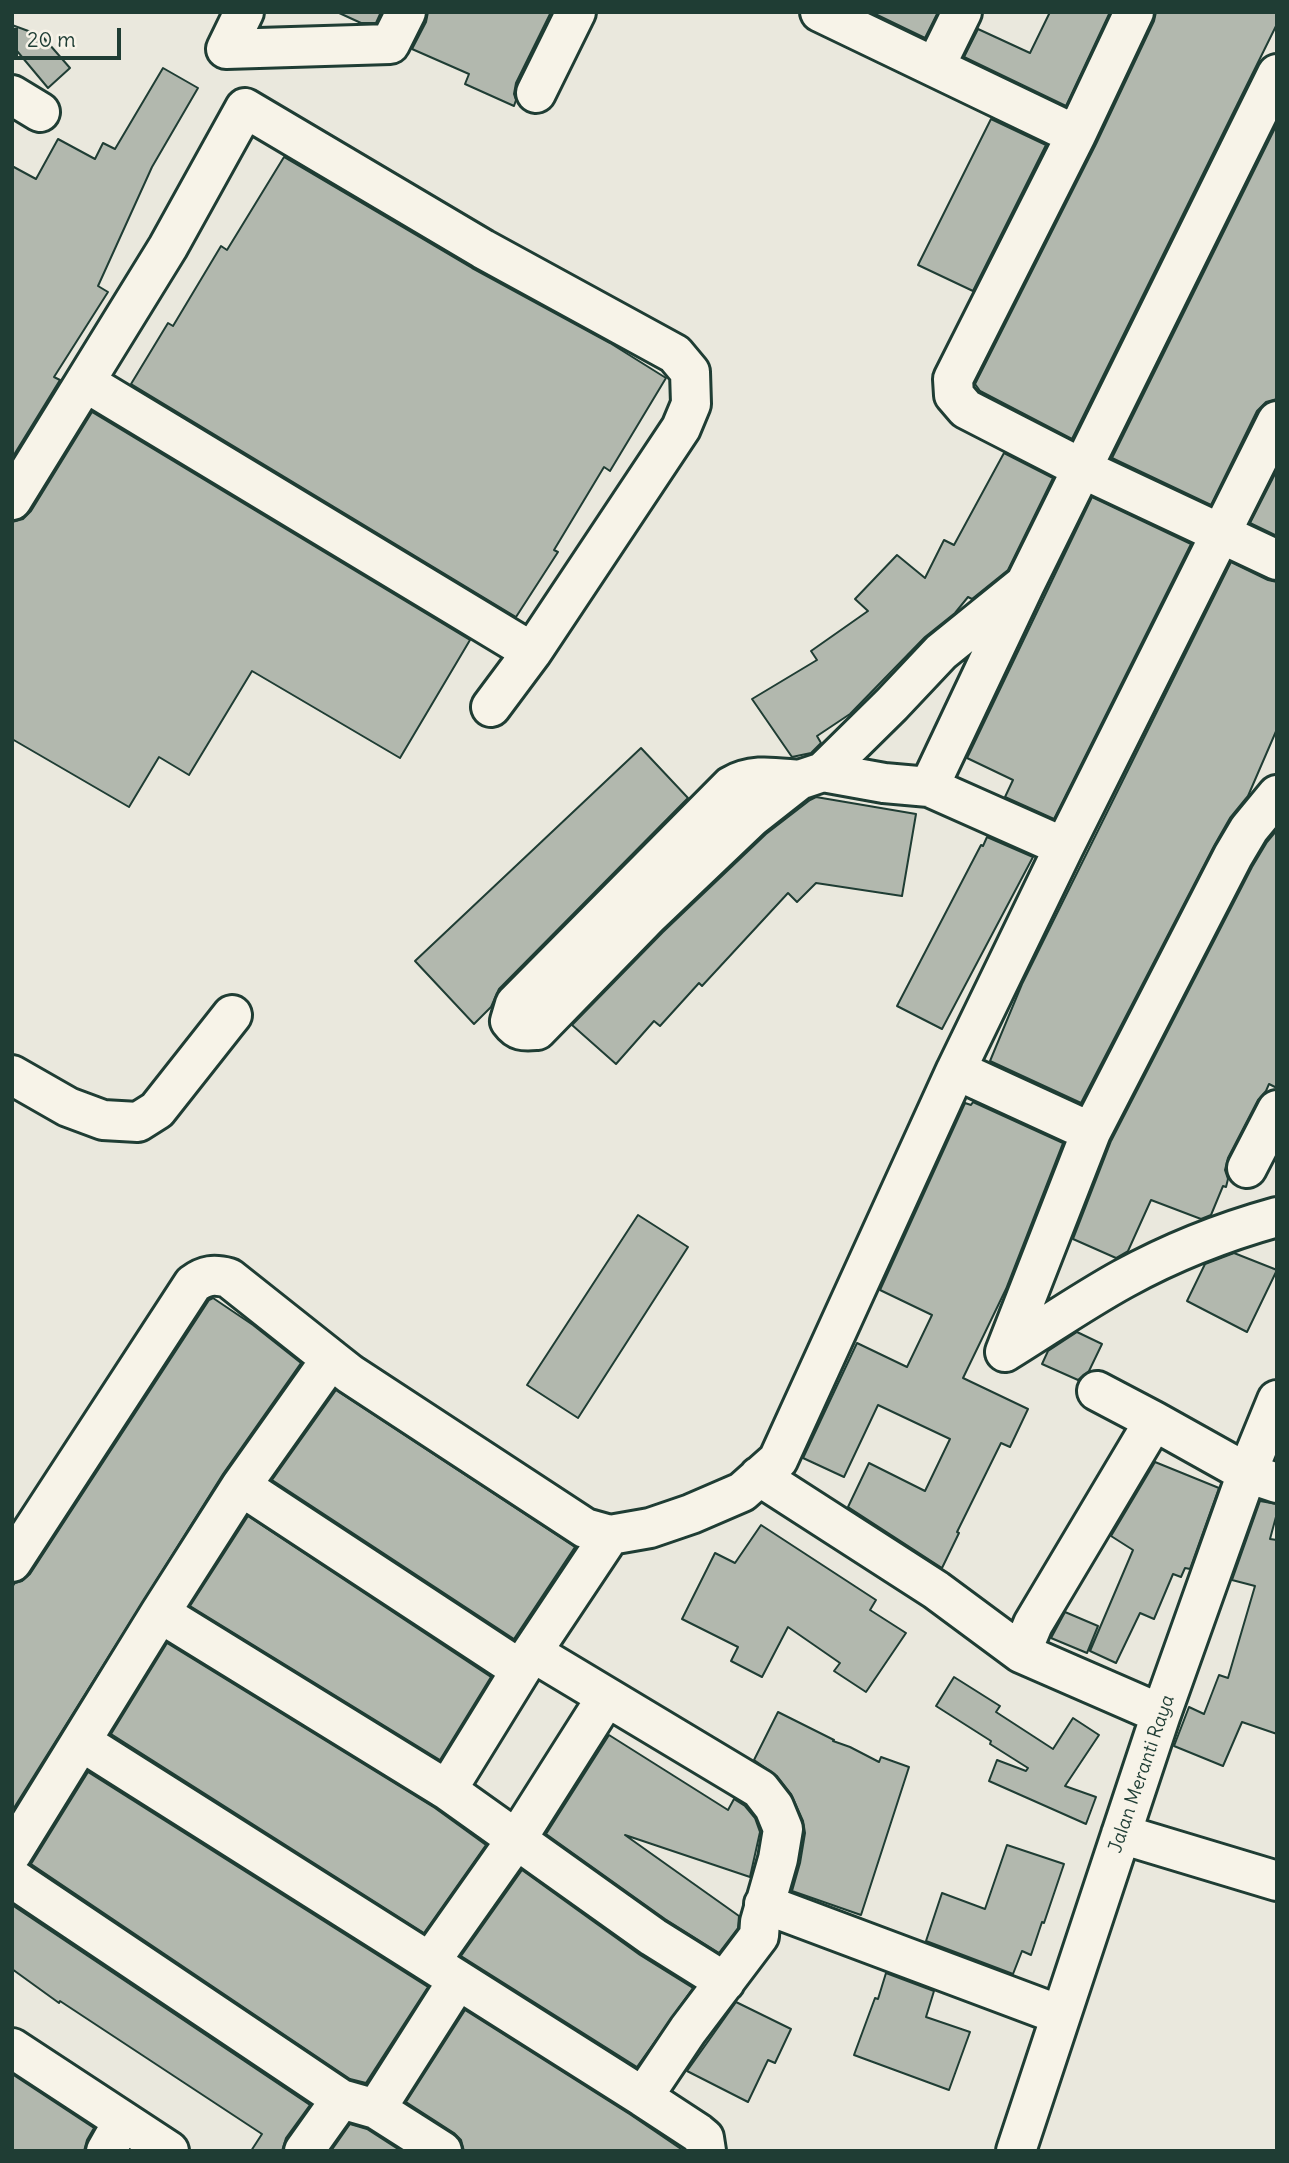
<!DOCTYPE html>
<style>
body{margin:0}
#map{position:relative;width:1289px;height:2163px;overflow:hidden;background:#eae8dd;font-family:Delius,sans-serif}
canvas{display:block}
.frame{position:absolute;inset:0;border:14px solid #1f3d34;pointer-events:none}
.scale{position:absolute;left:14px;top:28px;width:107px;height:32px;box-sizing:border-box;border:4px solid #1f3d34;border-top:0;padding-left:9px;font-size:21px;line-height:24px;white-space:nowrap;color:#1f3d34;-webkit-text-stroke:5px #f7f3e8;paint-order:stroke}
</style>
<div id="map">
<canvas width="1289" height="2163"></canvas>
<div class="frame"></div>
<div class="scale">20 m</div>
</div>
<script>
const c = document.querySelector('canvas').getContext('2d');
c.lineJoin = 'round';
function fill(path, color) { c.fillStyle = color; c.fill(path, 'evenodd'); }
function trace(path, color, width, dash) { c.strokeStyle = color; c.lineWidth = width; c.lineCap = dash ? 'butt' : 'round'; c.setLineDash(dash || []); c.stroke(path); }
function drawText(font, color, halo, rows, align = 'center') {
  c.font = font + ' Delius,sans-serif'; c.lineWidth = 6; c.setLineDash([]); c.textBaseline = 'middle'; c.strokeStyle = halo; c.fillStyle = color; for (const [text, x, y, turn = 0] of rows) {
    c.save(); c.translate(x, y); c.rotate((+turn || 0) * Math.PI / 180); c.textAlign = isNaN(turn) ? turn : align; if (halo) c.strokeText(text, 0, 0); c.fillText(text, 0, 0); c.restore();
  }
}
const building = new Path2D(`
 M 337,12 L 381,12 L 376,23 L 361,23 Z
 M 428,12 L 551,12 L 516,83 L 514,94 L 516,100 L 514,106 L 465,84 L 469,74 L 412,49 L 426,22 Z
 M 871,12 L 938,12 L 925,38 Z
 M 1050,12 L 1110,12 L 1066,106 L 964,57 L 978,29 L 1030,53 Z
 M 1156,12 L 1277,12 L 1277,24 L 1072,439 L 980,391 L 975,384 L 1096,144 L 1154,21 Z
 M 12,25 L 42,36 L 70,68 L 48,88 L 12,45 Z
 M 163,68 L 198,88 L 152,167 L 98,286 L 108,292 L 54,377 L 60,380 L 12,458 L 12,166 L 36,179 L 58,139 L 95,159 L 103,143 L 115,149 Z
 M 991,119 L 1046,145 L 973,291 L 918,265 Z
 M 1277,124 L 1277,399 L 1266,402 L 1257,411 L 1211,505 L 1112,458 Z
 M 284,157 L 472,268 L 610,343 L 666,378 L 610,471 L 604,467 L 554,550 L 558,552 L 516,617 L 131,384 L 168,323 L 173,326 L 221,246 L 227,250 Z
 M 92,412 L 470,640 L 400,758 L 252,671 L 189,775 L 159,757 L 129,807 L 12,739 L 12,522 L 23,519 L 31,511 Z
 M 1004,453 L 1053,478 L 1008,570 L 972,599 L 968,597 L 955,613 L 925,637 L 850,714 L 817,736 L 821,743 L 811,753 L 792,757 L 752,699 L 817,660 L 811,651 L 868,611 L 855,599 L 897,555 L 925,578 L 944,540 L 954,545 Z
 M 1277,470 L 1277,536 L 1250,523 Z
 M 1092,497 L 1191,544 L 1054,819 L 1005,797 L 1013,780 L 967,758 Z
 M 1231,562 L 1268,580 L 1277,582 L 1277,729 L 1248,796 L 1230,818 L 1214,846 L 1081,1103 L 990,1061 L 1022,984 Z
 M 641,748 L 688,798 L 499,989 L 491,1007 L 474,1024 L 415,961 Z
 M 816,797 L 916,814 L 902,896 L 816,883 L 797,902 L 788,893 L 702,986 L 699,983 L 660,1026 L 654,1021 L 616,1064 L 572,1025 L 663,932 L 766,834 L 810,800 Z
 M 1277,830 L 1277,1088 L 1269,1084 L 1266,1091 L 1258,1100 L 1228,1158 L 1225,1170 L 1228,1179 L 1226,1187 L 1223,1186 L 1211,1215 L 1201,1219 L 1151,1200 L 1128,1251 L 1116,1258 L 1073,1239 L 1111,1141 L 1252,867 L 1267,842 Z
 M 987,837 L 1033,857 L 942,1029 L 897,1006 L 981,845 L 983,846 Z
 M 973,1102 L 1063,1143 L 1006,1289 L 963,1378 L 1028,1409 L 1010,1447 L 1001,1443 L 957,1532 L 959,1533 L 942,1568 L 848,1507 L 869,1463 L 925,1491 L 950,1439 L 878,1405 L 844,1477 L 803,1458 L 857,1343 L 907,1367 L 932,1315 L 880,1290 L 965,1103 L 971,1105 Z
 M 638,1215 L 688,1247 L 578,1418 L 527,1385 Z
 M 1234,1253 L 1277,1270 L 1247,1332 L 1187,1301 L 1205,1264 Z
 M 213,1298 L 253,1325 L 301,1363 L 223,1474 L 12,1811 L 12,1587 L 15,1583 L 22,1581 L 30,1574 L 209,1300 Z
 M 1077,1332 L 1102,1344 L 1089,1371 L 1078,1380 L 1042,1364 L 1048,1351 Z
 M 336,1390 L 575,1547 L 514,1639 L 272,1480 Z
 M 1155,1462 L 1219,1488 L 1190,1569 L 1185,1568 L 1181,1577 L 1173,1574 L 1154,1619 L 1140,1613 L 1116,1663 L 1090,1651 L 1133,1550 L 1111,1536 Z
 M 1260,1501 L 1277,1504 L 1277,1513 L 1270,1539 L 1277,1540 L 1277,1734 L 1242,1722 L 1223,1766 L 1174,1746 L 1189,1707 L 1204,1714 L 1219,1675 L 1228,1678 L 1255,1586 L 1232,1580 Z
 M 248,1516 L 491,1677 L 440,1760 L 190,1606 Z
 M 761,1525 L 876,1600 L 870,1610 L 906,1633 L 866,1692 L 834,1671 L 840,1663 L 788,1627 L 762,1677 L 731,1661 L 738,1647 L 682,1619 L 715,1553 L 735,1563 Z
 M 1065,1612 L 1098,1626 L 1087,1653 L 1051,1638 Z
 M 167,1643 L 435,1808 L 486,1845 L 424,1933 L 111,1734 Z
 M 954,1677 L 1000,1706 L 996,1712 L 1053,1749 L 1073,1718 L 1099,1735 L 1065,1786 L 1096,1797 L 1086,1824 L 989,1781 L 997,1760 L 1026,1771 L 1028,1768 L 990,1744 L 991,1741 L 936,1706 Z
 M 778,1712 L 834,1740 L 833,1741 L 850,1747 L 879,1762 L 881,1757 L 909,1767 L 861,1915 L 792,1891 L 800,1863 L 805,1833 L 803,1821 L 791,1794 L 777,1776 L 754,1760 Z
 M 609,1735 L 728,1810 L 734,1799 L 745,1806 L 755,1818 L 760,1832 L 750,1877 L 625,1835 L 739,1916 L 738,1928 L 719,1953 L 665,1919 L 546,1834 Z
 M 88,1772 L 428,1987 L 366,2083 L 350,2079 L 31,1864 Z
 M 1007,1845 L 1064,1864 L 1044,1923 L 1042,1922 L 1031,1955 L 1022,1951 L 1013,1974 L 926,1941 L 942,1893 L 985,1909 Z
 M 522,1870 L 640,1955 L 693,1988 L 637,2067 L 461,1956 Z
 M 12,1905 L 310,2105 L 286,2138 L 282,2151 L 251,2151 L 262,2134 L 60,2001 L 59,2003 L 12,1969 Z
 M 886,1973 L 934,1991 L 926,2017 L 970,2032 L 949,2090 L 854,2055 L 875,1998 L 878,1999 Z
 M 736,2002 L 791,2029 L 775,2063 L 768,2060 L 748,2102 L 687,2071 Z
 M 465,2010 L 631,2115 L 684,2151 L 464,2151 L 461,2140 L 454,2133 L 406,2102 Z
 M 12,2074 L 94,2128 L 87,2140 L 84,2151 L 12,2151 Z
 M 350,2124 L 367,2129 L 401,2151 L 331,2151 Z`);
fill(building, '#b2b8ae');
trace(building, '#1f3d34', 2);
const minor = new Path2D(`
 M 244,12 L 226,49 L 390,44 L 406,12
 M 820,12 L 1076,135
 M 1134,12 L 1076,135 L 953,379 L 954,395 L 966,409 L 1083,469 L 1277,560
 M 935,67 L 962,12
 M 536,93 L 576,12
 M 12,95 L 40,112
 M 85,382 L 532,652
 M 12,500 L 168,247 L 245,108 L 483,249 L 675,354 L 690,372 L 691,404 L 681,428 L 532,652 L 491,707
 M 823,772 L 884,783 L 929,787 L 1064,847
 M 799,780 C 775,778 753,773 731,786 L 515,1004 L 510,1021 C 518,1032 524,1031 537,1030 L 648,916 L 752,817 L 799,780 L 823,772 L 892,704 L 941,652 L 1025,584
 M 929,787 L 1025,584 L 1277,74
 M 956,1070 L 1091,1132
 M 12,1075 L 68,1107 L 103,1120 L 138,1122 L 157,1110 L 232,1015
 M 1247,1168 L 1277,1110
 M 1005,1352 L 1091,1132 L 1233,856 L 1249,829 L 1277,795
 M 1005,1352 C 1044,1328 1083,1301 1123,1279 C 1172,1252 1223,1232 1277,1217
 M 1097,1391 L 1154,1421 L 1247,1473 L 1277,1483
 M 759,1476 L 936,1590 L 1021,1653 L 1161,1714
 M 241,1486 L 521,1670
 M 12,1562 L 193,1284 C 205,1275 214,1274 229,1278 L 331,1359
 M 160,1613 L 447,1790 L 653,1937 L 725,1982
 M 532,1652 L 760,1789 L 774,1807 L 783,1829 L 778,1859 L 760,1922 L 759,1936 L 688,2030 L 643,2097 L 698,2133 L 704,2138 L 706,2151
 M 1021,1653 L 1033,1624 L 1154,1421
 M 82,1742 L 643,2097
 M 447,1790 L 532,1652 L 610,1535
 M 1121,1834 L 1277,1881
 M 12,1853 L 160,1613 L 241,1486 L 331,1359 L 350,1374 L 585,1528 L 610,1535 L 650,1528 L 691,1514 L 742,1492 L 778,1460 L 956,1070 L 1064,847 L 1277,421
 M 12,1878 L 341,2099 L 376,2109 L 442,2151
 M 764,1904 L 1060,2015
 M 430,1962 L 516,1840 L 606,1698
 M 12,2048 L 169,2151
 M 376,2109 L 458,1980
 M 106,2151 L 123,2121
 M 304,2151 L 341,2099
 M 1016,2151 L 1161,1714 L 1247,1473 L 1277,1400`);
trace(minor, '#1f3d34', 44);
trace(minor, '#f7f3e8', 38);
drawText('19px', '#1f3d34', '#f7f3e8', [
 ["Jalan Meranti Raya",1142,1774,-71]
]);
</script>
